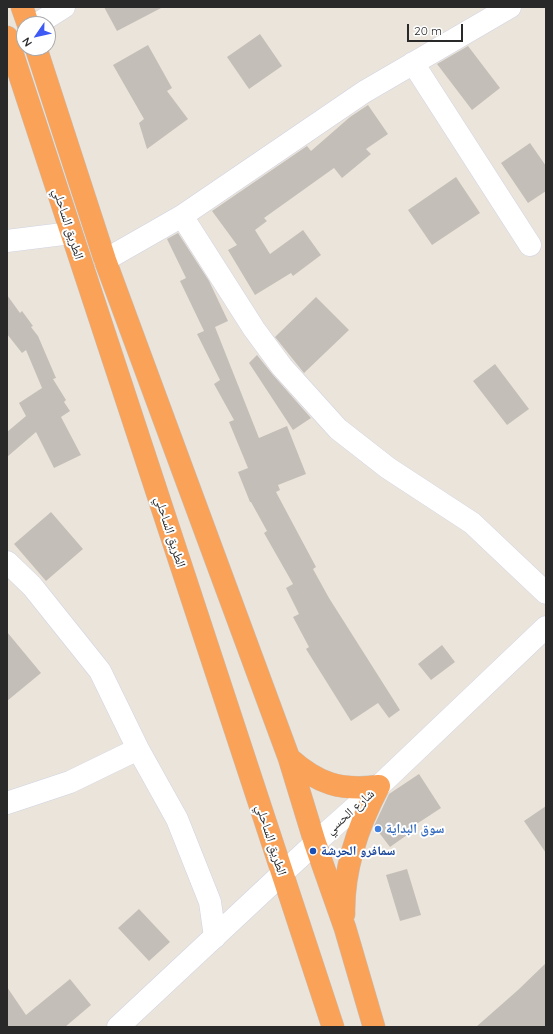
<!DOCTYPE html>
<meta charset="utf-8">
<style>
body{margin:0}
#map{position:relative;width:553px;height:1034px;overflow:hidden;background:#ebe4db;font-family:Quicksand,sans-serif}
canvas{display:block}
.frame{position:absolute;inset:0;border:8px solid #292929;pointer-events:none}
.north{position:absolute;left:16px;top:16px;width:40px;height:40px;box-sizing:border-box;background:#fff;border:1px solid #a9a9a9;border-radius:50%;rotate:236deg;font-size:11px;font-weight:700;line-height:16px;text-align:center;color:#292929}
.north::after{content:'';display:block;margin:auto;width:14px;height:18px;background:#3e5af5;clip-path:polygon(50% 0,100% 100%,50% 72%,0 100%)}
.scale{position:absolute;left:407px;top:24px;width:56px;height:18px;box-sizing:border-box;border:2px solid #292929;border-top:0;padding-left:5px;font-size:12px;line-height:14px;white-space:nowrap;color:#292929;-webkit-text-stroke:3px #fff;paint-order:stroke}
</style>
<div id="map">
<canvas width="553" height="1034"></canvas>
<div class="frame"></div>
<div class="north">N</div>
<div class="scale">20 m</div>
</div>
<script>
const c = document.querySelector('canvas').getContext('2d');
c.lineJoin = 'round';
function fill(path, color) { c.fillStyle = color; c.fill(path, 'evenodd'); }
function trace(path, color, width, dash) { c.strokeStyle = color; c.lineWidth = width; c.lineCap = dash ? 'butt' : 'round'; c.setLineDash(dash || []); c.stroke(path); }
function drawText(font, color, halo, rows, align = 'center') {
  c.font = font + ' Quicksand,"Noto Naskh Arabic",sans-serif'; c.lineWidth = 4; c.setLineDash([]); c.textBaseline = 'middle'; c.strokeStyle = halo; c.fillStyle = color; for (const [text, x, y, turn = 0] of rows) {
    c.save(); c.translate(x, y); c.rotate((+turn || 0) * Math.PI / 180); c.textAlign = isNaN(turn) ? turn : align; if (halo) c.strokeText(text, 0, 0); c.fillText(text, 0, 0); c.restore();
  }
}
fill(new Path2D(`
 M 104,7 L 163,7 L 117,31 Z
 M 260,34 L 282,66 L 249,89 L 227,57 Z
 M 148,45 L 172,88 L 167,91 L 188,119 L 147,149 L 139,123 L 144,119 L 113,65 Z
 M 468,46 L 500,88 L 472,110 L 437,64 Z
 M 368,105 L 388,134 L 366,149 L 371,154 L 342,178 L 334,168 L 264,218 L 267,221 L 255,230 L 270,254 L 303,230 L 321,255 L 293,276 L 291,273 L 255,295 L 228,250 L 237,245 L 212,211 L 307,146 L 311,151 L 350,117 Z
 M 530,143 L 546,166 L 546,191 L 528,203 L 501,163 Z
 M 456,177 L 480,213 L 432,245 L 408,210 Z
 M 178,233 L 209,281 L 228,321 L 215,327 L 259,438 L 287,426 L 306,474 L 278,485 L 280,490 L 276,492 L 316,567 L 313,569 L 329,598 L 400,710 L 389,718 L 378,703 L 351,721 L 306,649 L 309,647 L 293,617 L 299,614 L 286,588 L 293,584 L 264,533 L 267,531 L 251,502 L 250,502 L 238,472 L 248,468 L 229,422 L 234,420 L 214,384 L 220,380 L 197,334 L 204,331 L 180,281 L 186,278 L 167,239 Z
 M 7,295 L 20,313 L 22,311 L 33,326 L 31,327 L 38,336 L 56,378 L 53,379 L 66,400 L 64,402 L 70,411 L 61,417 L 81,455 L 54,468 L 36,432 L 7,457 L 7,432 L 26,416 L 19,403 L 42,388 L 26,350 L 22,353 L 7,334 Z
 M 316,297 L 349,330 L 304,373 L 275,337 Z
 M 257,355 L 273,375 L 311,418 L 293,430 L 249,363 Z
 M 495,364 L 529,409 L 507,425 L 473,381 Z
 M 51,512 L 83,549 L 46,581 L 14,544 Z
 M 7,632 L 41,673 L 7,701 Z
 M 442,645 L 455,662 L 431,680 L 418,664 Z
 M 419,774 L 441,808 L 412,827 L 414,830 L 390,847 L 374,826 L 389,794 Z
 M 546,806 L 546,853 L 524,821 Z
 M 407,869 L 421,915 L 400,921 L 386,875 Z
 M 139,909 L 170,942 L 149,961 L 118,928 Z
 M 546,963 L 546,1027 L 476,1027 L 518,990 Z
 M 70,979 L 91,1005 L 65,1027 L 7,1027 L 7,987 L 26,1015 Z`), '#c3beb8');
const minor = new Path2D(`
 M 37,24 L 64,7
 M 413,63 L 530,245
 M 182,216 L 254,329 L 282,367 L 338,429 L 388,468 L 472,523 L 546,593
 M 7,241 L 71,233
 M 105,260 L 182,216 L 364,92 L 510,7
 M 7,562 L 32,586 L 100,671 L 138,749 L 177,819 L 210,902 L 215,937
 M 7,803 L 70,782 L 138,749
 M 118,1027 L 315,843 L 379,786 L 546,627`);
const highway = new Path2D(`
 M 22,7 L 28,24
 M 7,37 L 333,1027
 M 36,48 L 105,260 L 289,758 L 315,843 L 345,928 L 374,1027
 M 289,758 C 318,784 341,791 379,786
 M 344,914 C 343,868 358,826 379,786`);
trace(minor, '#d0d3e2', 23);
trace(highway, '#c3c3c3', 23);
trace(minor, '#fff', 22);
trace(highway, '#faa257', 22);
for (const [x, y, r, color] of [
 [378,829,4,"#3f7fe0"],
 [313,851,4,"#1a4fb4"]
]) { const dot = new Path2D(); dot.arc(x, y, r, 0, 2 * Math.PI); c.fillStyle = color; c.fill(dot); trace(dot, '#fff', 1.5); }
drawText('13px', '#292929', '#fff', [
 ["الطريق الساحلي",68,224,72],
 ["الطريق الساحلي",170,532,72],
 ["شارع الحسي",350,812,-42],
 ["الطريق الساحلي",271,840,72]
]);
drawText('bold 13px', '#366cbe', '#fff', [
 ["سوق البداية",386,829]
], 'left');
drawText('bold 13px', '#164399', '#fff', [
 ["سمافرو الحرشة",321,851]
], 'left');
</script>
